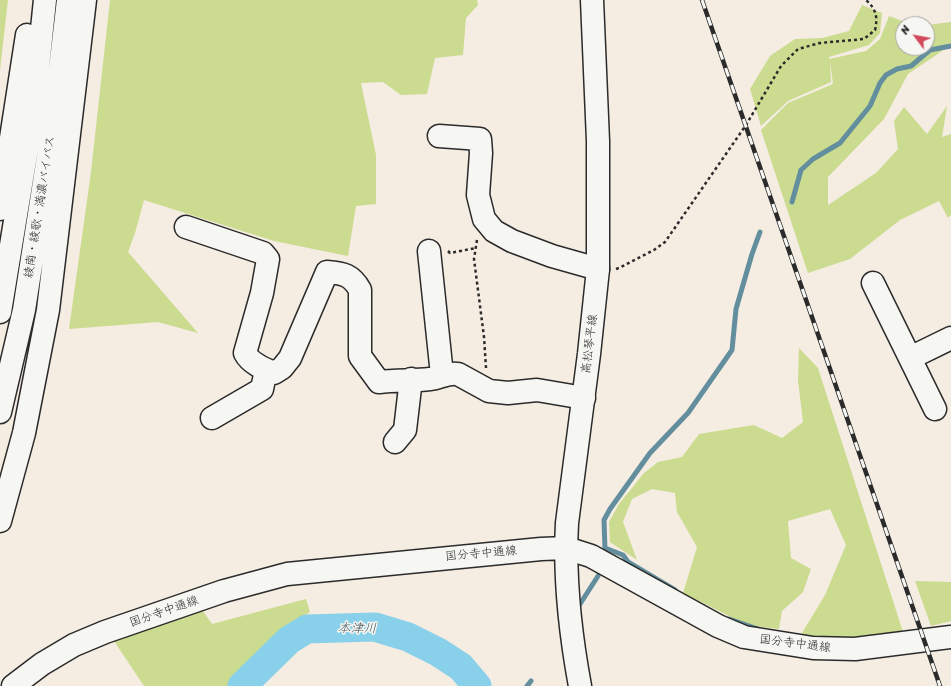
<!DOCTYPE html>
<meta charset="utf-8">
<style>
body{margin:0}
#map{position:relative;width:951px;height:686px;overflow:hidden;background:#f5ece2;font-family:Sriracha,sans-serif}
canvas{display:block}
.north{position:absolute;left:895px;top:16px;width:40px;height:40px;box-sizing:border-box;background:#f6f6f2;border:1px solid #a5a5a2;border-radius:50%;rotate:302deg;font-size:11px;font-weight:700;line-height:16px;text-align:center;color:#2b2b2b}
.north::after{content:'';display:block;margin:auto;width:14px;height:18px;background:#d1495b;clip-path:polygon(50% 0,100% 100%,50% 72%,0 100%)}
</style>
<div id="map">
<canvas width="951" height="686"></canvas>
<div class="north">N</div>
</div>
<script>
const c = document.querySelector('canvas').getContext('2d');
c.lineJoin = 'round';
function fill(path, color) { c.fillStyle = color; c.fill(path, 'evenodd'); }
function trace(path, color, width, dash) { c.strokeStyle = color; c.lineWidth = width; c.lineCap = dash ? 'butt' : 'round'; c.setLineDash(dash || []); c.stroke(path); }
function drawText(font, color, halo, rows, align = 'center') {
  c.font = font + ' Sriracha,"Klee One",sans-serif'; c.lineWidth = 3; c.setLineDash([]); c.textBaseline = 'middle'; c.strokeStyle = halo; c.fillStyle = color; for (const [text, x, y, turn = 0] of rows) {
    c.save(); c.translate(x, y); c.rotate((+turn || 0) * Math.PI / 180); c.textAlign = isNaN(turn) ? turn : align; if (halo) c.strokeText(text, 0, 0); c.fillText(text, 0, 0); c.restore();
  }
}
fill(new Path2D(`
 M 0,0 L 8,0 L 0,70 Z
 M 110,0 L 477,0 L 478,5 L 466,18 L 463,55 L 435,58 L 427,94 L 401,95 L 383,82 L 361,83 L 376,155 L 376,204 L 356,206 L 348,256 L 274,241 L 144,200 L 135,233 L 128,252 L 198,333 L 158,322 L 69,329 L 91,172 Z
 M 862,5 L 882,13 L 880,33 L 869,45 L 829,57 L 829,59 L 866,51 L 880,39 L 889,16 L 910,24 L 903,24 L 903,48 L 927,48 L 927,25 L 951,22 L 951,45 L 908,74 L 884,119 L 828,177 L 828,205 L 876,173 L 898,149 L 894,121 L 904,107 L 927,134 L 947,106 L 942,137 L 951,134 L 951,215 L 948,218 L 939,201 L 900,220 L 850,259 L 808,273 L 761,130 L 788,103 L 833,84 L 830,60 L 831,82 L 788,101 L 761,126 L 750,89 L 770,56 L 795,39 L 822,38 L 849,31 Z
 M 799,348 L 818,368 L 903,632 L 835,639 L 799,638 L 825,595 L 846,545 L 830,509 L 788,521 L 791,558 L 811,569 L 803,592 L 782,611 L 779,629 L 747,625 L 683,593 L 697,547 L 677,512 L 675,493 L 652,489 L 632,499 L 623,522 L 637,560 L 610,542 L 609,522 L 619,504 L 644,473 L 658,462 L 682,457 L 699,434 L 754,425 L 782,438 L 803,422 L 798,380 Z
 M 915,581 L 951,582 L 951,621 L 931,626 Z
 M 306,599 L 310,612 L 277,634 L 228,686 L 144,686 L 114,641 L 203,611 L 212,624 Z`), '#cbdb8f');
trace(new Path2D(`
 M 792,202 L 801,170 L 813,159 L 840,143 L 870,106 L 880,83 L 886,75 L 897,69 L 911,66 L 930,50 L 951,46
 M 605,548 L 623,555 L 628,562 L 675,590
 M 605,550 L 604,520 L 610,509 L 650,453 L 688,413 L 732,350 L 736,309 L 752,254 L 760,232
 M 580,604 L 598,576
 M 729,619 L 758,629
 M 527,686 L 531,681`), '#638e9e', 5);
trace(new Path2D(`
 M 242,686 L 289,640 L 307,629 L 375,627 L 408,637 L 438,652 L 461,667 L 477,686`), '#89d0ea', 29);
const minor = new Path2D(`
 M 439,136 L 480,139 L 481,153 L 478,195 L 484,219 L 494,231 L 512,241 L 552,256 L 598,269
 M 186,227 L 263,253 L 268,259 L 262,293 L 245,353 C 250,363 264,369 274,373 L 282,368 L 290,358 L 327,272 C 343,273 352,275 360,290 L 360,356 L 379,382 C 396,380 413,381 430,379 C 440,378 448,372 458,374 L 489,391 L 508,393 L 537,390 L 584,398
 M 429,251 L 442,375
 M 873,283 L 935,409
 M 910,358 L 951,338
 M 212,418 L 262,389 L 266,370
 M 395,442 L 405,430 L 411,379`);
const major = new Path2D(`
 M 13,686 L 42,664 L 74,645 L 105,632 L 224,591 L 287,574 L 541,549 L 566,548 L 591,556 L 718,626 L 744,637 L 813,648 L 855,649 L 951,637
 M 580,686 C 570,632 564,578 567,523 L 589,354 L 598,269 L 598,141 L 592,0`);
const highway = new Path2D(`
 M 0,209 L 27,35
 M 0,312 L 34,106 L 45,0
 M 0,412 L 24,310 L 55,112 L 68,0
 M 0,521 L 24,433 L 48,310 L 85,0`);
trace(minor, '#2b2b2b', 25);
trace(major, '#2b2b2b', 25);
trace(highway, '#2b2b2b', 25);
trace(new Path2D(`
 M 477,240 L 474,259 L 484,337 L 486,368
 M 448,251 L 450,253 L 476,248
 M 616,269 L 619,268 L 654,250 L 665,242 L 746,125 L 781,66 L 798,49 L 820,43 L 864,39 L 875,30 C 878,17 876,9 866,0`), '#2b2b2b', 2.5, [3, 3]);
trace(minor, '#f6f6f2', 22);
trace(major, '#f6f6f2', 22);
trace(highway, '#f6f6f2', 22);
const rail = new Path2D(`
 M 702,0 L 940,686`);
trace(rail, '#2b2b2b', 4.5);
trace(rail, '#f6f6f2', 3, [9]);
drawText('12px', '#2b2b2b', '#f6f6f2', [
 ["綾南・綾歌・満濃バイパス",40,207,-81],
 ["高松琴平線",590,344,-83],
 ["国分寺中通線",481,554,-5],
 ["国分寺中通線",164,612,-19],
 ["国分寺中通線",795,644,7]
]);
drawText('italic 13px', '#42545b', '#f6f6f2', [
 ["本津川",357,629,1]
]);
</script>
